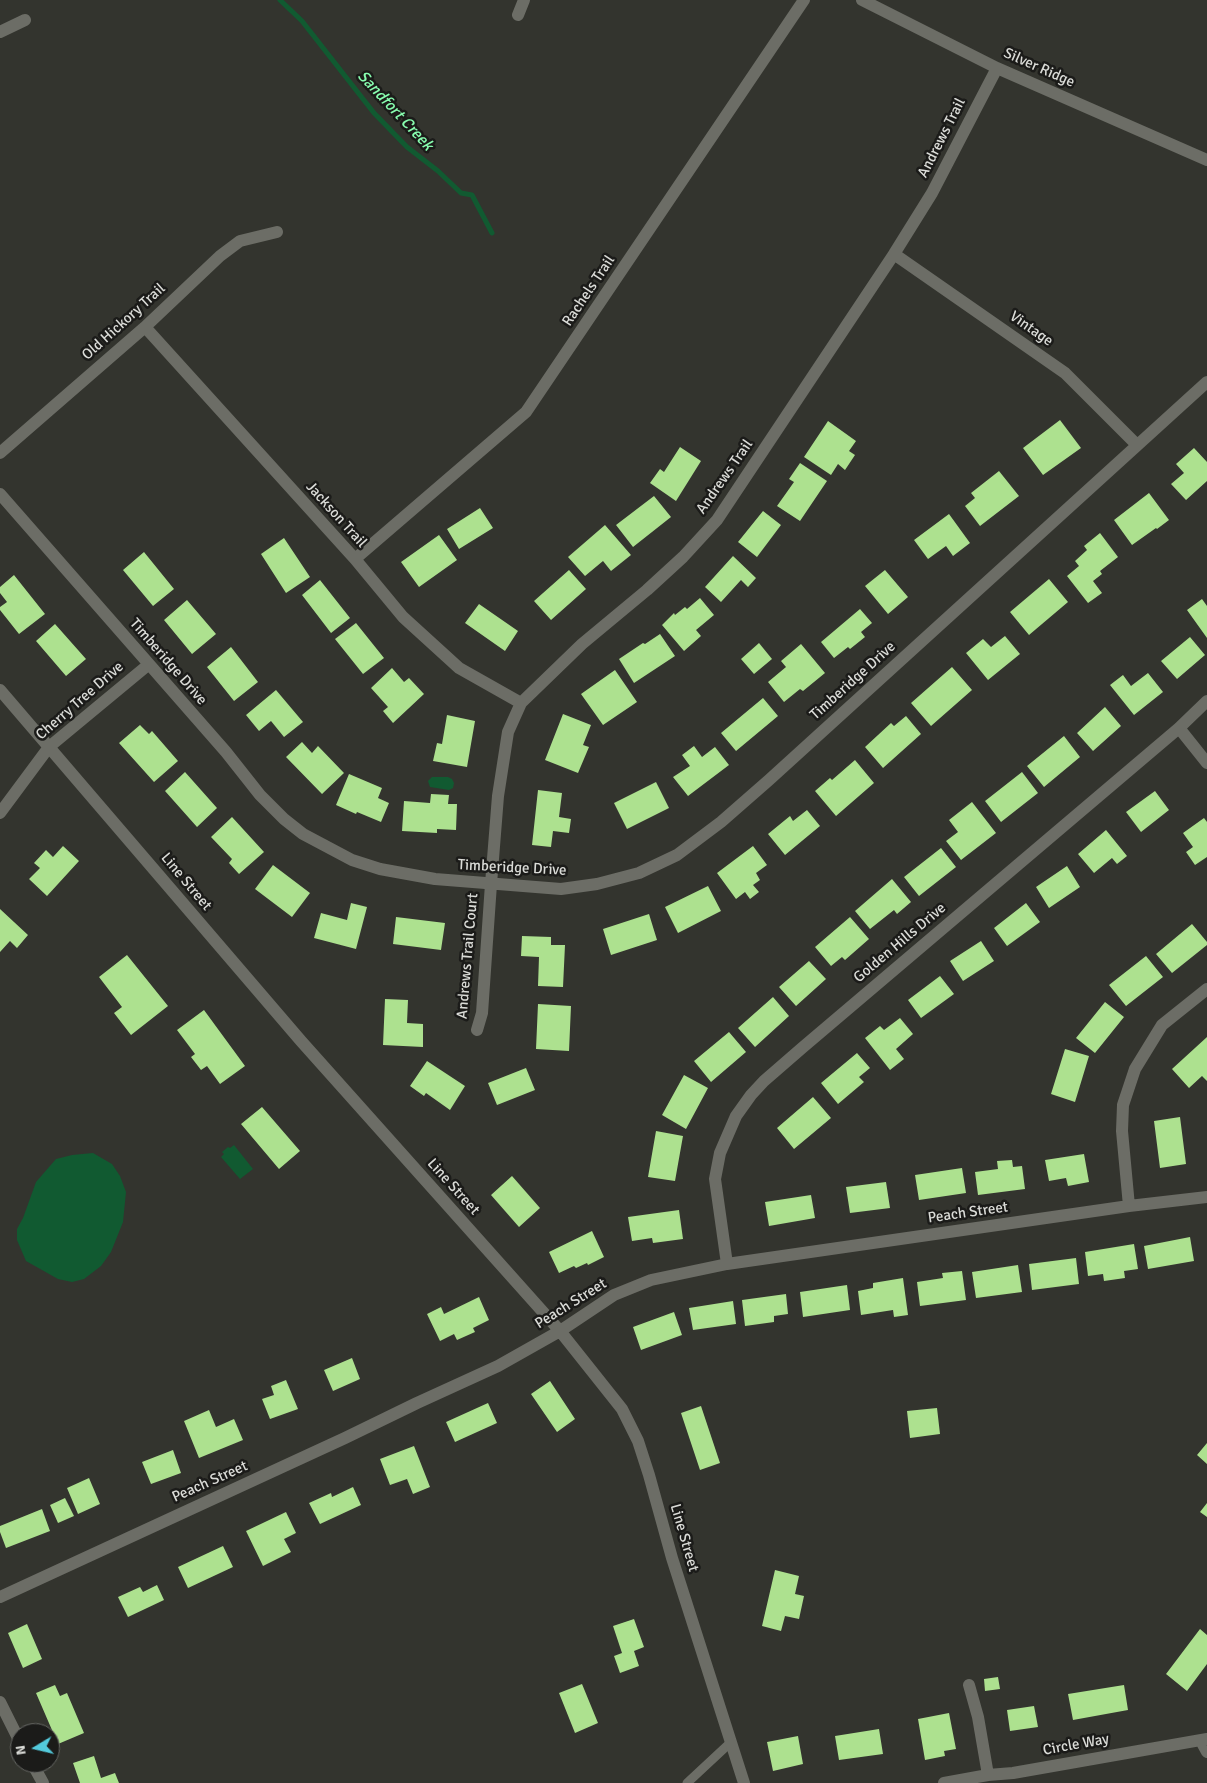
<!DOCTYPE html>
<style>
body{margin:0}
#map{position:relative;width:1207px;height:1783px;overflow:hidden;background:#33342e;font-family:Signika,sans-serif}
canvas{display:block}
.north{position:absolute;left:10px;top:1723px;width:50px;height:50px;box-sizing:border-box;background:#1b1b19;border:1px solid #676865;border-radius:50%;rotate:261deg;font-size:14px;font-weight:700;line-height:20px;text-align:center;color:#dadbd7}
.north::after{content:'';display:block;margin:auto;width:18px;height:22px;background:#53cadc;clip-path:polygon(50% 0,100% 100%,50% 72%,0 100%)}
</style>
<div id="map">
<canvas width="1207" height="1783"></canvas>
<div class="north">N</div>
</div>
<script>
const c = document.querySelector('canvas').getContext('2d');
c.lineJoin = 'round';
function fill(path, color) { c.fillStyle = color; c.fill(path, 'evenodd'); }
function trace(path, color, width, dash) { c.strokeStyle = color; c.lineWidth = width; c.lineCap = dash ? 'butt' : 'round'; c.setLineDash(dash || []); c.stroke(path); }
function drawText(font, color, halo, rows, align = 'center') {
  c.font = font + ' Signika,sans-serif'; c.lineWidth = 5; c.setLineDash([]); c.textBaseline = 'middle'; c.strokeStyle = halo; c.fillStyle = color; for (const [text, x, y, turn = 0] of rows) {
    c.save(); c.translate(x, y); c.rotate((+turn || 0) * Math.PI / 180); c.textAlign = isNaN(turn) ? turn : align; if (halo) c.strokeText(text, 0, 0); c.fillText(text, 0, 0); c.restore();
  }
}
fill(new Path2D(`
 M 432,777 L 448,777 L 452,779 L 454,783 L 453,788 L 449,790 L 430,787 L 428,781 Z
 M 234,1145 L 253,1169 L 240,1179 L 221,1157 L 224,1154 L 222,1152 L 228,1147 L 230,1148 Z
 M 93,1153 L 112,1164 L 120,1176 L 126,1192 L 123,1222 L 111,1252 L 101,1266 L 84,1279 L 72,1282 L 58,1279 L 26,1261 L 17,1240 L 17,1229 L 23,1218 L 36,1182 L 56,1159 L 72,1155 Z`), '#115a31');
trace(new Path2D(`
 M 280,0 L 302,21 L 374,113 L 407,147 L 438,171 L 461,193 L 472,195 L 492,233`), '#115a31', 5);
fill(new Path2D(`
 M 1060,420 L 1081,448 L 1043,475 L 1023,448 Z
 M 828,421 L 856,441 L 849,451 L 855,455 L 845,470 L 838,464 L 831,475 L 804,457 Z
 M 680,447 L 701,461 L 676,501 L 650,483 L 660,469 L 664,472 Z
 M 1194,448 L 1207,462 L 1207,481 L 1186,500 L 1171,484 L 1184,473 L 1176,464 Z
 M 800,463 L 827,481 L 800,521 L 777,506 L 794,482 L 789,479 Z
 M 999,471 L 1019,496 L 980,526 L 965,506 L 975,498 L 971,493 Z
 M 1149,493 L 1169,520 L 1157,529 L 1156,528 L 1132,545 L 1114,520 Z
 M 654,496 L 671,517 L 633,547 L 616,525 Z
 M 480,508 L 493,528 L 459,549 L 447,529 Z
 M 763,511 L 781,525 L 757,557 L 738,542 Z
 M 949,514 L 970,543 L 953,556 L 946,546 L 928,559 L 914,540 Z
 M 605,525 L 631,555 L 611,571 L 603,561 L 585,576 L 568,557 Z
 M 1100,533 L 1118,557 L 1100,571 L 1102,574 L 1093,581 L 1102,593 L 1088,603 L 1067,576 L 1079,566 L 1075,561 L 1087,550 L 1084,546 Z
 M 439,535 L 457,560 L 419,587 L 401,562 Z
 M 284,538 L 310,577 L 286,593 L 261,554 Z
 M 144,552 L 174,589 L 153,606 L 123,570 Z
 M 733,556 L 756,578 L 748,587 L 741,580 L 721,602 L 705,587 Z
 M 569,570 L 586,589 L 551,620 L 534,601 Z
 M 885,570 L 908,597 L 888,614 L 865,586 Z
 M 14,575 L 45,614 L 19,634 L 0,610 L 0,607 L 7,602 L 0,593 L 0,587 Z
 M 1049,579 L 1068,602 L 1029,635 L 1010,612 Z
 M 320,580 L 350,618 L 331,633 L 302,595 Z
 M 700,598 L 714,615 L 696,630 L 701,636 L 684,651 L 662,625 L 674,613 L 675,615 L 685,607 L 687,609 Z
 M 1202,599 L 1207,606 L 1207,638 L 1187,610 Z
 M 187,600 L 216,634 L 192,654 L 164,620 Z
 M 479,604 L 518,631 L 505,651 L 465,623 Z
 M 860,609 L 872,623 L 861,632 L 865,637 L 850,649 L 848,647 L 834,658 L 821,642 Z
 M 356,623 L 384,658 L 363,674 L 335,639 Z
 M 55,624 L 86,659 L 66,676 L 36,641 Z
 M 660,634 L 675,656 L 634,683 L 619,659 L 643,643 L 645,644 Z
 M 1005,636 L 1020,654 L 988,680 L 966,653 L 983,639 L 991,647 Z
 M 1190,637 L 1205,655 L 1177,679 L 1161,661 Z
 M 759,643 L 772,659 L 754,674 L 741,659 Z
 M 801,644 L 825,673 L 803,691 L 800,689 L 784,702 L 768,682 L 786,667 L 781,661 Z
 M 231,647 L 258,682 L 234,701 L 207,667 Z
 M 952,667 L 972,690 L 931,726 L 911,703 Z
 M 392,668 L 404,682 L 409,678 L 424,694 L 393,723 L 383,711 L 388,707 L 371,688 Z
 M 615,670 L 637,702 L 603,725 L 581,694 Z
 M 1148,673 L 1163,692 L 1134,715 L 1110,685 L 1123,675 L 1131,686 Z
 M 276,690 L 303,722 L 284,737 L 271,721 L 259,731 L 246,715 Z
 M 763,698 L 778,716 L 736,751 L 721,733 Z
 M 1105,707 L 1121,726 L 1093,751 L 1077,733 Z
 M 563,714 L 591,725 L 583,745 L 589,747 L 578,773 L 545,760 Z
 M 447,715 L 475,721 L 467,767 L 433,761 L 437,743 L 442,744 Z
 M 906,716 L 921,734 L 883,768 L 865,747 L 891,723 L 894,726 Z
 M 140,725 L 149,734 L 152,731 L 178,761 L 154,782 L 119,743 Z
 M 1064,736 L 1080,757 L 1044,787 L 1027,766 Z
 M 302,742 L 312,753 L 318,746 L 344,773 L 322,794 L 286,757 Z
 M 694,746 L 702,757 L 715,747 L 729,765 L 688,796 L 673,777 L 690,766 L 682,755 Z
 M 855,760 L 874,783 L 836,816 L 815,791 L 830,778 L 832,780 Z
 M 185,772 L 217,808 L 197,827 L 165,791 Z
 M 1022,772 L 1038,793 L 1001,822 L 985,801 Z
 M 349,774 L 382,788 L 378,798 L 389,803 L 381,822 L 357,812 L 356,814 L 336,805 Z
 M 656,782 L 669,808 L 627,829 L 614,803 Z
 M 538,790 L 562,793 L 559,817 L 571,819 L 569,833 L 553,831 L 551,847 L 532,845 Z
 M 1155,791 L 1169,810 L 1141,832 L 1126,812 Z
 M 431,794 L 449,795 L 448,804 L 457,804 L 456,830 L 437,829 L 437,833 L 402,831 L 404,801 L 430,803 Z
 M 972,802 L 996,833 L 961,860 L 946,841 L 958,832 L 949,820 Z
 M 807,810 L 820,826 L 785,855 L 768,834 L 790,816 L 793,821 Z
 M 232,817 L 264,852 L 239,874 L 229,863 L 232,859 L 211,837 Z
 M 1204,818 L 1207,822 L 1207,857 L 1195,865 L 1186,852 L 1193,847 L 1183,833 Z
 M 1106,830 L 1127,856 L 1117,864 L 1112,858 L 1094,873 L 1078,854 Z
 M 63,846 L 79,861 L 47,896 L 29,879 L 40,868 L 34,863 L 46,850 L 53,857 Z
 M 753,846 L 767,865 L 756,873 L 760,880 L 753,885 L 759,892 L 750,899 L 745,892 L 736,899 L 717,873 Z
 M 941,848 L 956,867 L 919,896 L 904,877 Z
 M 273,865 L 310,893 L 292,917 L 255,889 Z
 M 1067,866 L 1080,887 L 1049,908 L 1036,887 Z
 M 892,879 L 911,902 L 897,914 L 894,910 L 870,929 L 855,911 Z
 M 708,886 L 721,911 L 678,933 L 665,907 Z
 M 351,903 L 367,907 L 356,949 L 314,938 L 321,913 L 347,920 Z
 M 1026,903 L 1040,922 L 1007,946 L 994,928 Z
 M 0,909 L 28,935 L 17,948 L 10,941 L 0,952 Z
 M 649,914 L 657,940 L 611,955 L 603,929 Z
 M 396,917 L 445,923 L 441,950 L 393,944 Z
 M 850,917 L 869,939 L 845,960 L 842,957 L 831,966 L 815,947 Z
 M 1192,924 L 1207,942 L 1207,945 L 1172,973 L 1156,954 Z
 M 522,936 L 551,937 L 551,945 L 565,945 L 563,987 L 538,986 L 539,957 L 521,956 Z
 M 981,941 L 994,961 L 963,981 L 950,961 Z
 M 127,955 L 168,1006 L 131,1035 L 114,1013 L 122,1007 L 99,977 Z
 M 1146,956 L 1163,977 L 1126,1006 L 1109,985 Z
 M 809,961 L 826,979 L 796,1006 L 779,987 Z
 M 940,976 L 954,994 L 921,1018 L 908,1000 Z
 M 773,997 L 789,1016 L 755,1047 L 738,1028 Z
 M 385,999 L 408,1000 L 407,1023 L 423,1024 L 423,1047 L 383,1045 Z
 M 1105,1002 L 1124,1017 L 1095,1053 L 1076,1038 Z
 M 538,1004 L 571,1006 L 569,1051 L 536,1049 Z
 M 204,1010 L 245,1066 L 220,1084 L 207,1066 L 201,1070 L 191,1057 L 195,1054 L 177,1030 Z
 M 900,1018 L 913,1034 L 896,1049 L 904,1059 L 890,1070 L 865,1038 L 880,1026 L 884,1030 Z
 M 729,1032 L 746,1052 L 711,1082 L 694,1061 Z
 M 1207,1037 L 1207,1081 L 1202,1076 L 1189,1088 L 1172,1069 Z
 M 1065,1049 L 1089,1056 L 1075,1102 L 1051,1094 Z
 M 857,1053 L 870,1068 L 859,1077 L 864,1082 L 838,1104 L 821,1083 Z
 M 427,1061 L 465,1086 L 450,1110 L 426,1093 L 424,1096 L 410,1086 Z
 M 526,1068 L 535,1090 L 497,1105 L 488,1083 Z
 M 684,1075 L 708,1088 L 686,1129 L 662,1115 Z
 M 813,1097 L 831,1118 L 794,1149 L 777,1128 Z
 M 262,1107 L 300,1151 L 279,1169 L 241,1124 Z
 M 1180,1117 L 1186,1164 L 1160,1168 L 1154,1121 Z
 M 656,1131 L 683,1136 L 675,1181 L 648,1177 Z
 M 1084,1154 L 1089,1182 L 1068,1186 L 1066,1178 L 1049,1181 L 1045,1160 Z
 M 1012,1160 L 1013,1167 L 1022,1166 L 1025,1189 L 978,1195 L 975,1172 L 998,1169 L 997,1161 Z
 M 962,1168 L 966,1193 L 919,1200 L 915,1175 Z
 M 512,1176 L 540,1208 L 519,1227 L 491,1195 Z
 M 886,1182 L 890,1208 L 850,1213 L 846,1187 Z
 M 811,1195 L 815,1218 L 769,1226 L 765,1202 Z
 M 679,1210 L 683,1239 L 653,1243 L 652,1238 L 632,1241 L 628,1217 Z
 M 592,1231 L 604,1257 L 588,1265 L 587,1263 L 576,1268 L 574,1266 L 559,1273 L 549,1252 Z
 M 1190,1237 L 1194,1261 L 1148,1269 L 1144,1246 Z
 M 1134,1244 L 1138,1269 L 1124,1271 L 1125,1278 L 1104,1281 L 1103,1274 L 1088,1276 L 1085,1252 Z
 M 1076,1258 L 1079,1284 L 1032,1290 L 1029,1264 Z
 M 1018,1265 L 1022,1292 L 976,1298 L 972,1272 Z
 M 962,1271 L 966,1300 L 920,1306 L 917,1282 L 943,1278 L 942,1273 Z
 M 903,1278 L 908,1315 L 894,1317 L 893,1310 L 861,1315 L 858,1291 L 873,1288 L 873,1283 Z
 M 847,1285 L 850,1310 L 803,1317 L 800,1292 Z
 M 786,1294 L 788,1314 L 774,1316 L 774,1322 L 745,1326 L 742,1300 Z
 M 479,1297 L 489,1320 L 473,1328 L 475,1332 L 457,1340 L 454,1334 L 440,1341 L 427,1314 L 441,1307 L 444,1314 Z
 M 733,1301 L 736,1324 L 693,1330 L 689,1308 Z
 M 674,1312 L 682,1335 L 641,1350 L 633,1327 Z
 M 352,1358 L 360,1379 L 333,1391 L 324,1370 Z
 M 286,1380 L 298,1409 L 270,1419 L 262,1399 L 274,1395 L 271,1386 Z
 M 550,1381 L 575,1419 L 557,1432 L 531,1394 Z
 M 488,1403 L 497,1423 L 455,1442 L 446,1422 Z
 M 701,1406 L 720,1463 L 700,1470 L 681,1413 Z
 M 937,1408 L 940,1434 L 910,1438 L 907,1411 Z
 M 209,1410 L 216,1427 L 234,1419 L 243,1440 L 199,1458 L 184,1421 Z
 M 1207,1443 L 1207,1464 L 1197,1455 Z
 M 414,1446 L 430,1487 L 413,1494 L 407,1479 L 390,1485 L 380,1459 Z
 M 173,1450 L 181,1473 L 151,1484 L 142,1462 Z
 M 89,1478 L 100,1504 L 78,1514 L 67,1488 Z
 M 353,1487 L 361,1505 L 320,1524 L 309,1503 L 331,1493 L 332,1497 Z
 M 65,1498 L 74,1516 L 58,1523 L 50,1505 Z
 M 1207,1503 L 1207,1517 L 1200,1512 Z
 M 42,1509 L 50,1531 L 6,1548 L 0,1532 L 0,1526 Z
 M 286,1512 L 296,1533 L 284,1539 L 291,1552 L 263,1566 L 246,1531 Z
 M 223,1546 L 233,1567 L 188,1588 L 178,1567 Z
 M 775,1570 L 799,1576 L 795,1594 L 804,1596 L 799,1619 L 785,1616 L 781,1631 L 762,1626 Z
 M 157,1585 L 164,1600 L 128,1617 L 118,1597 L 140,1587 L 143,1592 Z
 M 634,1619 L 644,1647 L 634,1651 L 639,1666 L 620,1673 L 614,1656 L 622,1653 L 613,1626 Z
 M 27,1624 L 42,1659 L 23,1668 L 8,1633 Z
 M 1200,1629 L 1207,1635 L 1207,1664 L 1187,1691 L 1166,1674 Z
 M 998,1677 L 1000,1689 L 985,1691 L 984,1679 Z
 M 582,1684 L 598,1723 L 575,1733 L 559,1693 Z
 M 55,1685 L 60,1696 L 67,1693 L 84,1733 L 58,1744 L 36,1693 Z
 M 1124,1685 L 1128,1710 L 1073,1720 L 1068,1694 Z
 M 1034,1706 L 1038,1727 L 1010,1731 L 1007,1710 Z
 M 949,1713 L 956,1749 L 944,1751 L 945,1756 L 925,1760 L 918,1719 Z
 M 879,1729 L 883,1754 L 839,1760 L 835,1736 Z
 M 798,1736 L 803,1764 L 773,1771 L 767,1742 Z
 M 94,1756 L 101,1778 L 115,1773 L 119,1783 L 80,1783 L 73,1763 Z`), '#ade18f');
trace(new Path2D(`
 M 687,1783 L 730,1743`), '#6c6d66', 9);
trace(new Path2D(`
 M 862,0 L 997,68 L 1207,160
 M 518,15 L 524,0
 M 0,32 L 25,20
 M 894,254 L 1065,373 L 1137,445
 M 145,327 L 355,559 L 403,617 L 459,668 L 521,703
 M 0,453 L 145,327 L 220,256 L 240,241 L 277,232
 M 0,494 L 226,752 L 260,795 L 284,819 L 303,834 L 352,860 L 380,869 L 435,879 L 561,889 L 597,884 L 639,873 L 677,855 L 721,822 L 769,780 L 1207,382
 M 355,559 L 526,412 L 804,0
 M 0,690 L 301,1041 L 560,1331 L 622,1409 L 638,1441 L 649,1475 L 672,1558 L 744,1783
 M 1179,728 L 1207,763
 M 0,813 L 49,747 L 148,665
 M 477,1030 L 482,1013 L 491,884 L 498,796 L 508,732 L 521,703 L 582,644 L 647,590 L 683,557 L 717,520 L 894,254 L 932,193 L 997,68
 M 1129,1206 L 1122,1131 L 1123,1105 L 1135,1069 L 1162,1025 L 1207,989
 M 727,1264 L 715,1179 L 720,1153 L 736,1116 L 751,1095 L 764,1081 L 802,1048 L 1179,728 L 1207,701
 M 0,1597 L 345,1438 L 417,1403 L 498,1366 L 560,1331 L 614,1295 L 651,1280 L 727,1264 L 1129,1206 L 1207,1197
 M 969,1685 L 978,1717 L 988,1775
 M 0,1702 L 20,1742
 M 1201,1741 L 1207,1752
 M 32,1763 L 43,1783
 M 944,1783 L 988,1775 L 1013,1773 L 1207,1739`), '#6c6d66', 12);
drawText('15px', '#dadbd7', '#1b1b19', [
 ["Silver Ridge",1039,68,24],
 ["Andrews Trail",942,138,-63],
 ["Rachels Trail",589,291,-56],
 ["Old Hickory Trail",124,322,-42],
 ["Vintage",1031,329,35],
 ["Andrews Trail",725,477,-55],
 ["Jackson Trail",336,515,48],
 ["Timberidge Drive",168,662,49],
 ["Timberidge Drive",853,681,-42],
 ["Cherry Tree Drive",80,701,-41],
 ["Timberidge Drive",512,868,3],
 ["Line Street",186,882,50],
 ["Golden Hills Drive",900,943,-40],
 ["Andrews Trail Court",468,956,-85],
 ["Line Street",453,1187,48],
 ["Peach Street",968,1213,-8],
 ["Peach Street",571,1304,-32],
 ["Peach Street",210,1482,-24],
 ["Line Street",684,1538,74],
 ["Circle Way",1076,1745,-10]
]);
drawText('italic 16px', '#88fdaf', '#1b1b19', [
 ["Sandfort Creek",395,111,47]
]);
</script>
